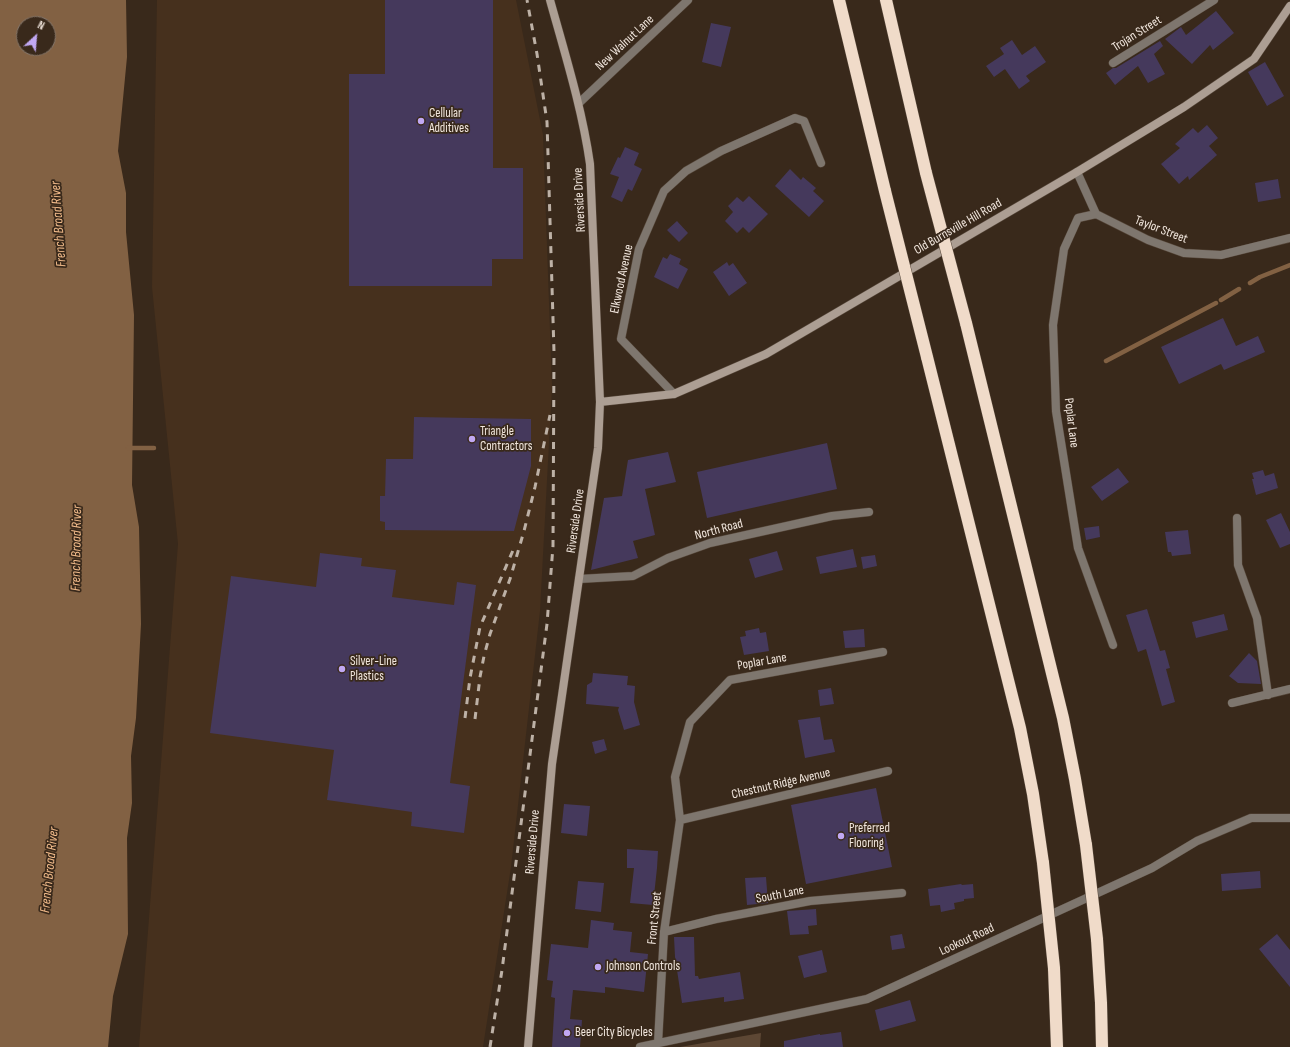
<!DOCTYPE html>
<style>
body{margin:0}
#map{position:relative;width:1290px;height:1047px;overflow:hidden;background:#39291b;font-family:"Sofia Sans Condensed",sans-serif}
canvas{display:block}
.north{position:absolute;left:16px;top:16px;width:40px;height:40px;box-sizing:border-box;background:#39291b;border:1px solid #837569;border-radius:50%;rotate:26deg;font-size:11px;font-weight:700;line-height:16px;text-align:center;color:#f1e6dd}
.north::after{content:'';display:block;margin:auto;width:14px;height:18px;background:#c1a8f3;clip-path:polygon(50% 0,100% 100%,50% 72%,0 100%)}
</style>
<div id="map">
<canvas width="1290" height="1047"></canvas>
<div class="north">N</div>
</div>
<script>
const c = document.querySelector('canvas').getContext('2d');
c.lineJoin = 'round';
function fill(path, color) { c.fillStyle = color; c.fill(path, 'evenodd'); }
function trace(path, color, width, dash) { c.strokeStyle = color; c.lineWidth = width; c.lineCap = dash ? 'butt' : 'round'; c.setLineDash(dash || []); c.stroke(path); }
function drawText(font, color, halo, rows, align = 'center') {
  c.font = font + ' "Sofia Sans Condensed",sans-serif'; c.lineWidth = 3.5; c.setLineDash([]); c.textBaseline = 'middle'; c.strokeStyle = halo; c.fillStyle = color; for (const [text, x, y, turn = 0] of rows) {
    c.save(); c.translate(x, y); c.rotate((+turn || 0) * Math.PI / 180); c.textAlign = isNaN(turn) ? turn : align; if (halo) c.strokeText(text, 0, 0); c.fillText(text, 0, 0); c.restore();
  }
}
fill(new Path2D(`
 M 157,0 L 516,0 L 543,135 L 552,387 L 540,611 L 511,867 L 483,1047 L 139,1047 L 178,544 L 152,287 Z`), '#46301d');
fill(new Path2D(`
 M 761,1033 L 760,1047 L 680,1047 Z`), '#5d4734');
fill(new Path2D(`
 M 0,0 L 126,0 L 127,57 L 118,151 L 126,193 L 126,232 L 134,315 L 132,485 L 139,527 L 141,624 L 136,718 L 131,756 L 132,803 L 127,838 L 128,934 L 113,996 L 108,1047 L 0,1047 ZM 24,24 L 48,24 L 48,48 L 24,48 Z`), '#826143');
trace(new Path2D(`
 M 1250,283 L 1260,277 L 1290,265
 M 1221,300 L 1239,289
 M 1106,361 L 1216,303
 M 128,448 L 154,448`), '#826143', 4.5);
fill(new Path2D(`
 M 385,0 L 493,0 L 493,168 L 523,168 L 523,259 L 492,259 L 492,286 L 349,286 L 349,74 L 385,74 Z
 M 1216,11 L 1234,33 L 1213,50 L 1210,45 L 1192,64 L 1165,39 L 1181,27 L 1186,35 Z
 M 711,23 L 731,27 L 721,67 L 702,62 Z
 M 1012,40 L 1022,55 L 1035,46 L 1046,62 L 1026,76 L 1030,81 L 1019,89 L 1005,69 L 994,77 L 986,66 L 1004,54 L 1000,48 Z
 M 1160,41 L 1163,46 L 1154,54 L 1165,74 L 1148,83 L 1138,66 L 1115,85 L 1106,73 L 1113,68 L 1116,68 Z
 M 1265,62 L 1284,96 L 1267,106 L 1248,72 Z
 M 1207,125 L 1218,138 L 1209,146 L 1217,155 L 1189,180 L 1188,176 L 1179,184 L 1161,164 L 1180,148 L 1175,144 L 1193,128 L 1198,133 Z
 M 625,147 L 639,153 L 634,165 L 642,169 L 632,191 L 628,189 L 622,202 L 611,197 L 619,177 L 610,174 L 618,157 L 620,158 Z
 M 790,169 L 801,180 L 803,177 L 816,188 L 813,191 L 824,201 L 809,217 L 775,186 Z
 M 1278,179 L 1281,198 L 1258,202 L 1255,183 Z
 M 749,196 L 768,214 L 749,233 L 743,227 L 737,233 L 725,221 L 733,212 L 728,206 L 737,197 L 743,202 Z
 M 677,221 L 688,233 L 679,242 L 667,230 Z
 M 670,254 L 681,259 L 679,264 L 688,269 L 678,289 L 654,277 L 663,257 L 667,259 Z
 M 727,262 L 729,266 L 733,263 L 747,283 L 729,296 L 713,272 Z
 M 1223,318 L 1236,346 L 1258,336 L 1265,352 L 1224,370 L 1221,364 L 1179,384 L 1161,347 Z
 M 414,417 L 531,419 L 531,466 L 514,531 L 385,530 L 385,522 L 380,521 L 380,496 L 385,496 L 386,459 L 413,459 Z
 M 827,443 L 837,489 L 707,518 L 697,472 Z
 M 668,452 L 676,482 L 645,489 L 655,535 L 633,541 L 638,558 L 591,570 L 604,498 L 622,496 L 628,460 Z
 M 1118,468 L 1129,482 L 1102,501 L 1091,487 Z
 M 1263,470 L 1265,476 L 1274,473 L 1278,488 L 1256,495 L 1252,479 L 1254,479 L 1252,473 Z
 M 1281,513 L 1290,532 L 1290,544 L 1280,548 L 1266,520 Z
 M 1099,526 L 1100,537 L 1086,540 L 1084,528 Z
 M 1188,530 L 1191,554 L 1172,556 L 1171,552 L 1168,552 L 1165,532 Z
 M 853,549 L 857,567 L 820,574 L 816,557 Z
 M 777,551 L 783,570 L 755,578 L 749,559 Z
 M 320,553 L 362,558 L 361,566 L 396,570 L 392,597 L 454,605 L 457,582 L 476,585 L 450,783 L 470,786 L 464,833 L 411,826 L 412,812 L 327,800 L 334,750 L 210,733 L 231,576 L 316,587 Z
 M 875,555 L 877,566 L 863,569 L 861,557 Z
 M 1147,609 L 1160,651 L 1165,650 L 1170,668 L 1166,669 L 1175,702 L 1162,706 L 1146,649 L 1138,652 L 1126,615 Z
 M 1224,614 L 1228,630 L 1196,638 L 1192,622 Z
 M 759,628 L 760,633 L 766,632 L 769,651 L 744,655 L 740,637 L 746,636 L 745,631 Z
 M 864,629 L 865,647 L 845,648 L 843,631 Z
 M 1249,653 L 1257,661 L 1261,684 L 1238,683 L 1229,676 Z
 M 593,673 L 628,676 L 627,685 L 635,686 L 634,702 L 640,725 L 624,730 L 618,710 L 619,707 L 586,704 L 587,685 L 592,682 Z
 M 831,688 L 834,704 L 820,706 L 818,690 Z
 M 820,717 L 824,740 L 832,739 L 835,752 L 805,758 L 798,720 Z
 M 604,739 L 607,750 L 595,754 L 592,742 Z
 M 876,788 L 892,867 L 806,884 L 791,805 Z
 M 564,804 L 590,806 L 587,836 L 561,833 Z
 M 627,849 L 658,851 L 657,868 L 653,905 L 630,903 L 634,868 L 627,868 Z
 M 1260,871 L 1261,888 L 1222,891 L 1221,874 Z
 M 766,877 L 768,903 L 747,905 L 745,878 Z
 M 578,881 L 604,883 L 601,912 L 575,909 Z
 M 961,884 L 962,885 L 973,884 L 974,898 L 964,899 L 964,901 L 954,903 L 955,909 L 941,912 L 940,905 L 930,906 L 928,889 Z
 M 816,909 L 817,925 L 808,926 L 809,934 L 790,935 L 787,911 Z
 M 591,920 L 614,923 L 613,930 L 632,932 L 630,952 L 648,954 L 644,992 L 605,987 L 605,993 L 573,990 L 570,1019 L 582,1020 L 580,1047 L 552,1047 L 555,998 L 551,997 L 553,981 L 547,980 L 551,944 L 588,948 Z
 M 902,934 L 905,948 L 892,950 L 890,936 Z
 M 1277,934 L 1290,950 L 1290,987 L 1259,949 Z
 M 674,937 L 694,937 L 695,976 L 698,976 L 699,979 L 740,972 L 744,999 L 724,1002 L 724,997 L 682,1003 L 675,957 Z
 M 822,950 L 827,972 L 804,978 L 798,956 Z
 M 910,1000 L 916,1021 L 880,1031 L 875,1010 Z
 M 841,1032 L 843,1047 L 784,1047 L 784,1041 L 820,1034 L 820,1035 Z`), '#45395c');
const street = new Path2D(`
 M 1113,63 L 1214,0
 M 579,103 L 688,0
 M 1077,172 L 1096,214 L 1148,240 L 1184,253 L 1221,255 L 1290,238
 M 1096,214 L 1078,218 L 1064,249 L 1053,325 L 1056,411 L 1078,548 L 1113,645
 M 674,394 L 621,339 L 639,249 L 664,191 L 686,171 L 721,151 L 795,118 L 804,121 L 821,163
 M 1237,518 L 1238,565 L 1257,618 L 1268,695
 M 579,579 L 633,576 L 668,558 L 710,543 L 832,516 L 869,512
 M 1232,703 L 1290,689
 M 680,820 L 888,771
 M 664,932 L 716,919 L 810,901 L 902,893
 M 658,1043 L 664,932 L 680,820 L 675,777 L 690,722 L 730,680 L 883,652
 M 640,1047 L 867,999 L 1152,868 L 1197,841 L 1251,818 L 1290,818`);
const secondary = new Path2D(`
 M 600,402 L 674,394 L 766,354 L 1077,172 L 1184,107 L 1254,59 L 1290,6
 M 528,1047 L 552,764 L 598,448 L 600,402 L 590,164 C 582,108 565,54 550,0`);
const highway = new Path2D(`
 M 839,0 L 885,191
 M 886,0 L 926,173
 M 966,323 L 1063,718 L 1075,779 L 1086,845
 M 927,357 L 1020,728 L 1033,794 L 1043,863
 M 1097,939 L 1101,1003 L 1102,1047
 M 1054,968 L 1057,1047`);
trace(street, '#56473a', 9);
trace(secondary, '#56473a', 9);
trace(highway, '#56473a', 13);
trace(street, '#7e766e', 8);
trace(secondary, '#ac9e93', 8);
trace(highway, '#f0dbc9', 12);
trace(new Path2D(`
 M 465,718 L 470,678 L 480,627 L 514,548
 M 475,719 L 480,677 L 484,656 L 490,634 L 510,579 L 524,531 L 535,487 L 550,415
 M 490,1047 L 502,970 L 547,624 L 553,546 L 554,352 L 547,122 L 537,54 L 527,0`), '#bdb1a6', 3, [7, 7]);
const highwayBridge = new Path2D(`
 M 926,173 L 966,323
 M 885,191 L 927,357
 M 1086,845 L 1097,939
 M 1043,863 L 1054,968`);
trace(highwayBridge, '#56473a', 13, []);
trace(highwayBridge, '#f0dbc9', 12);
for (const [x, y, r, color] of [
 [421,121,4,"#c1a8f3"],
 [472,439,4,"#c1a8f3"],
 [342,669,4,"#c1a8f3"],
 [841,836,4,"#c1a8f3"],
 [598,967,4,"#c1a8f3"],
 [567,1033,4,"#c1a8f3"]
]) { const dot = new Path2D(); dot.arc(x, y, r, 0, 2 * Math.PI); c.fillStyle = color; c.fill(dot); trace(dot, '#39291b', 1.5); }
drawText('13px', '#f1e6dd', '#39291b', [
 ["Trojan Street",1137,34,-32],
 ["New Walnut Lane",625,43,-43],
 ["Riverside Drive",580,200,-93],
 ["Old Burnsville Hill Road",958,227,-30],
 ["Taylor Street",1161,230,21],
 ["Elkwood Avenue",622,279,-78],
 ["Poplar Lane",1071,423,83],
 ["Riverside Drive",576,521,-82],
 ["North Road",719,530,-15],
 ["Poplar Lane",762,662,-10],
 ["Chestnut Ridge Avenue",781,784,-13],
 ["Riverside Drive",533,842,-85],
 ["South Lane",780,895,-11],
 ["Front Street",655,918,-84],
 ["Lookout Road",967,940,-25]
]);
drawText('13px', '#f1e6dd', '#39291b', [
 ["Cellular",429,114],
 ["Additives",429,129],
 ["Triangle",480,432],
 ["Contractors",480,447],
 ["Silver-Line",350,662],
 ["Plastics",350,677],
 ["Preferred",849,829],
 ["Flooring",849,844],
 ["Johnson Controls",606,967],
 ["Beer City Bicycles",575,1033]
], 'left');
drawText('italic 14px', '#f3bc8b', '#39291b', [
 ["French Broad River",59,224,-94],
 ["French Broad River",77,548,-89],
 ["French Broad River",50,870,-84]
]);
</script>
